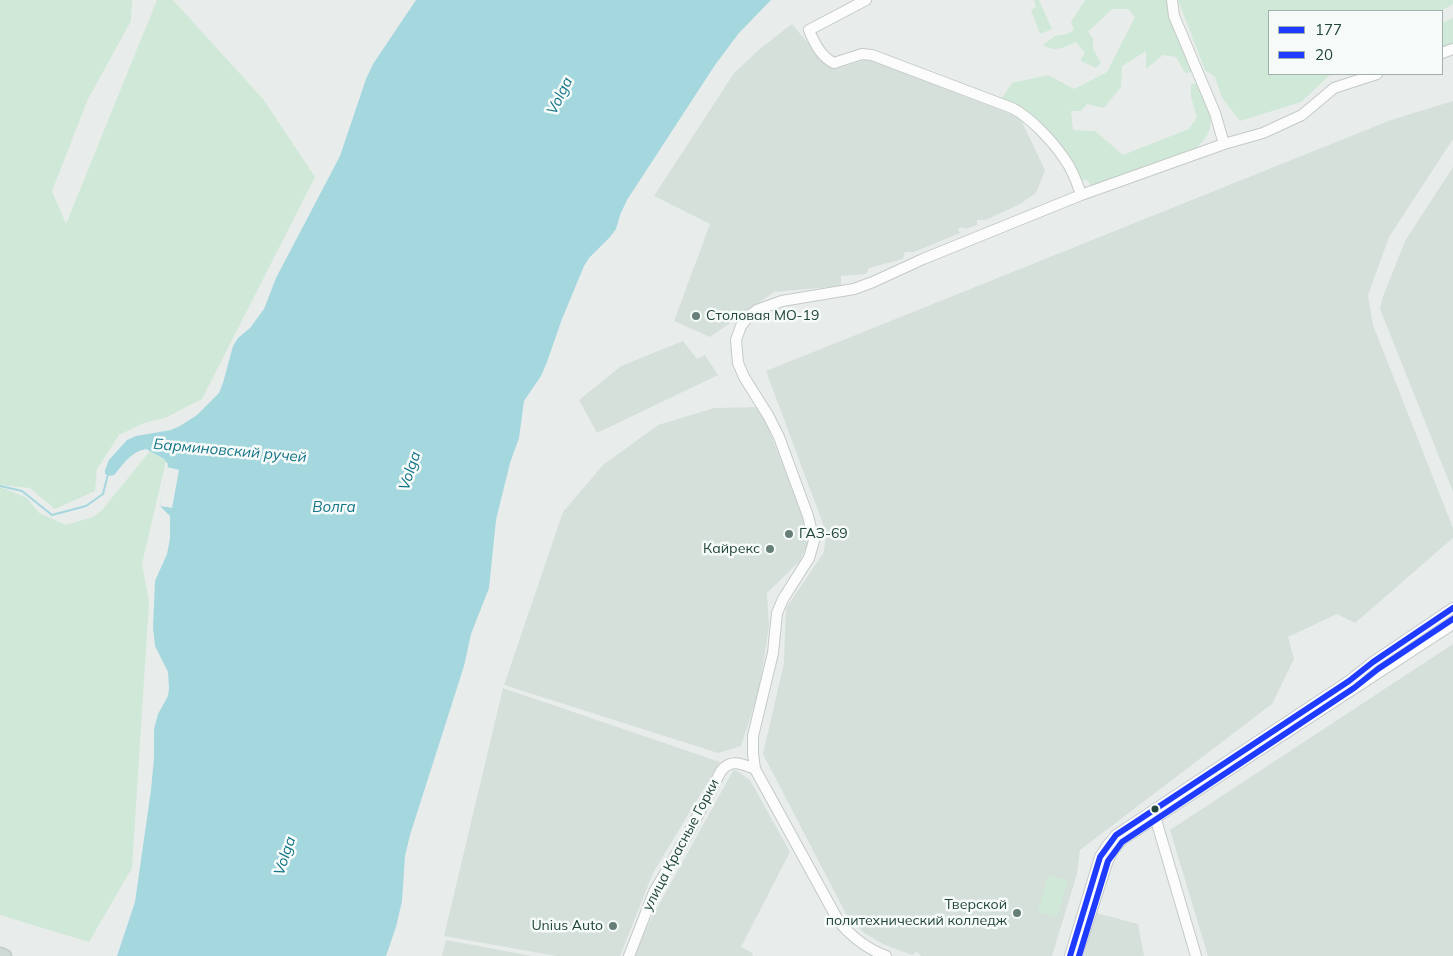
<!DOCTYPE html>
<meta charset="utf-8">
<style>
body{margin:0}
#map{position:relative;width:1453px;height:956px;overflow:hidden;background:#e8edeb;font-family:Mulish,sans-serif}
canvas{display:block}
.legend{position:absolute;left:1268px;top:10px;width:175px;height:65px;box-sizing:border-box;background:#f6fbf9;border:1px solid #a1b2ad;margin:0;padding:6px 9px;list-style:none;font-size:15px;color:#21443b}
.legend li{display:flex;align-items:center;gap:10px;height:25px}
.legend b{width:25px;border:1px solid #a1b2ad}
</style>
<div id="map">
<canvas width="1453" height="956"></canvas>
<ul class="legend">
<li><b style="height:6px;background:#1f3bff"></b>177</li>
<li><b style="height:6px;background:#1f3bff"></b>20</li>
</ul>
</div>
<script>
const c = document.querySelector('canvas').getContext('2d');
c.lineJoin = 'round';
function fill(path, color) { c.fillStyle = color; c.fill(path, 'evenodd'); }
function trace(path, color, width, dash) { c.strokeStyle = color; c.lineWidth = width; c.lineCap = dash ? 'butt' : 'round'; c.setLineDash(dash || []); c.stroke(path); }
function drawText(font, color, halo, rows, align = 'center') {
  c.font = font + ' Mulish,sans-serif'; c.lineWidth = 5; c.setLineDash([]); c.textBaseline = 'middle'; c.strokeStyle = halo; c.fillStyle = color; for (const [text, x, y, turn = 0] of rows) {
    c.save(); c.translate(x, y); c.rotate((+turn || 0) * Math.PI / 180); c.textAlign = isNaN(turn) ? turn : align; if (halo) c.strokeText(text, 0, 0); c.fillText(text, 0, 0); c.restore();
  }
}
fill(new Path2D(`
 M 792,24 L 827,66 L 835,69 L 868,59 L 872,60 L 1020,118 L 1045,170 L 1036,193 L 1020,204 L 986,220 L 977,220 L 977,225 L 965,229 L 962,227 L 958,229 L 960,233 L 914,252 L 905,252 L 903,259 L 869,268 L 866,274 L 841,276 L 841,286 L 774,292 L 710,337 L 674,321 L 710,224 L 654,196 L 734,73 L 761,48 Z
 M 1453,101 L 1453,139 L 1389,237 L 1368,295 L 1373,325 L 1453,528 L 1453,538 L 1355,623 L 1337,614 L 1288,637 L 1294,659 L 1272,704 L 1080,850 L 1077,874 L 1052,956 L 921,956 L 917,952 L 912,955 L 885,945 L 864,933 L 846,914 L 763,754 L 784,663 L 786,608 L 824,552 L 826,532 L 766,371 L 1391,120 Z
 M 1453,167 L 1453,492 L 1380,309 L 1382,299 L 1405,241 Z
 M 683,341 L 697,359 L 705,355 L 718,375 L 597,433 L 579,400 L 621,366 Z
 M 760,407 L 811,537 L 800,561 L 767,593 L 769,626 L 759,691 L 741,746 L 718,753 L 504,685 L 563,512 L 603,465 L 658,425 L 714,408 Z
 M 1453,644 L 1453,956 L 1208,956 L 1170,830 Z
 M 503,688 L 720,762 L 653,873 L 620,956 L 556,956 L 444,936 Z
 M 734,769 L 750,780 L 790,852 L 741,947 L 751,952 L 753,956 L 634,956 L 637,946 L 652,917 Z
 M 1096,913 L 1138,924 L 1144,956 L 1084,956 Z
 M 446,940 L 532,956 L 442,956 Z`), '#d5e0db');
fill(new Path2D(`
 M 0,0 L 132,0 L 131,21 L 88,99 L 52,191 L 66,224 L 157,0 L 173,0 L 263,99 L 315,177 L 202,399 L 165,418 L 144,423 L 119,435 L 97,469 L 95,491 L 55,509 L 30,488 L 0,485 Z
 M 1034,0 L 1039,0 L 1052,29 L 1040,34 L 1031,10 L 1036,7 Z
 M 1085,0 L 1170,0 L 1193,72 L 1185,73 L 1176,57 L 1163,55 L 1146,69 L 1146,51 L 1122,66 L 1121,87 L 1104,108 L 1087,104 L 1081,111 L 1071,111 L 1073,130 L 1095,131 L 1123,155 L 1189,129 L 1197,117 L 1191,97 L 1191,84 L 1198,83 C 1209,110 1221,127 1196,148 L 1093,188 L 1087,180 L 1079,180 L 1071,163 L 1000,101 L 1012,83 L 1048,75 L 1074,89 L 1107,72 L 1135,17 L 1128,9 L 1112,9 L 1088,32 L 1093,38 L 1093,49 L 1101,63 L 1096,68 L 1081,61 L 1081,58 L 1085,53 L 1076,42 C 1064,47 1056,53 1043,45 L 1055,36 L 1067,34 L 1074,30 L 1071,22 Z
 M 1178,0 L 1453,0 L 1453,4 L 1441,11 L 1269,11 L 1269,74 L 1331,74 L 1301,102 L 1240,121 L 1222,98 L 1215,77 L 1205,70 Z
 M 1453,18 L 1453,45 L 1442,48 L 1442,23 Z
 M 150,451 L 166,461 L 142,564 L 149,602 L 132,868 L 89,942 L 0,915 L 0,487 L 27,498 L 39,513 L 66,525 L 93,517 L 102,510 Z
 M 1048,875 L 1068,880 L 1057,917 L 1038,912 Z`), '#d0e8d7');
fill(new Path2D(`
 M 416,0 L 771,0 L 739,33 L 715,65 L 627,200 L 620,215 L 616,229 L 610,237 L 589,258 L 584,266 L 562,319 L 547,362 L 541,376 L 524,401 L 519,438 L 510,463 L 496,520 L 489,588 L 471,634 L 464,666 L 410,835 L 405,856 L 402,901 L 396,927 L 386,956 L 117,956 L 135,902 L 151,790 L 154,758 L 154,729 L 158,714 L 168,696 L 169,688 L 168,672 L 155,646 L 153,628 L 155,581 L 167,554 L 170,539 L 170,516 L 160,506 L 168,464 L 164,459 L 146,449 C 130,452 124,464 114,475 L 110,476 L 105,474 L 105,470 L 109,460 L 127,440 L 136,436 L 171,430 L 180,426 L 197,415 L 219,393 L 223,383 L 233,346 L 238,338 L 250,328 L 264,309 L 276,278 L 340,156 L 366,79 L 373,64 Z`), '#a5d7df');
fill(new Path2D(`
 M 167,467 L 179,470 L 172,508 L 160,506 Z`), '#e8edeb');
trace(new Path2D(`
 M 0,486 L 22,491 L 52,515 L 86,506 L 103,494 L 108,474`), '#a5d7df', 2);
const minor = new Path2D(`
 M 866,0 L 809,30 C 814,43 821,57 834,63 L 862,54 L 872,55 L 1012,108 C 1032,118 1058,147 1069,166 C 1074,175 1078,185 1081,195
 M 1172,0 L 1174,16 L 1215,113 L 1224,144
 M 1442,53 L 1453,49
 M 1154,813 L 1196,956
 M 629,956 L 654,892 L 688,834 L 721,771 C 731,758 742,764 755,769
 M 886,956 C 867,949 853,938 839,922 L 755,769 L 753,753 L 753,736 L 773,653 L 777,613 L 783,599 L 809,558 L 814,541 L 808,516 L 779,437 L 769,417 L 744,377 L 738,363 L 736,340 L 741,326 L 749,316 L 757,310 L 782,301 L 854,289 L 873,282 L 923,259 L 1081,195 L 1224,144 L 1263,133 L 1302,115 L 1334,88 L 1377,74
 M 1070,956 L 1100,857 L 1107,846 L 1116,835 L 1349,681 L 1373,662 L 1453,608
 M 1077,956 L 1107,863 L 1112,852 L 1122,840 L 1453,624`);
const major = new Path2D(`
 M 0,954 L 5,956`);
trace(minor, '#c4cac8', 12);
trace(major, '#c2ccc9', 15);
trace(minor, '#fcfcfc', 10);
trace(major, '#ced8d5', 12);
trace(new Path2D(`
 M 1070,956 L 1100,857 L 1116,835 L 1349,681 L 1373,662 L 1453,608`), '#1f3bff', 6);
trace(new Path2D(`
 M 1079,956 L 1108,861 L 1122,842 L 1354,688 L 1378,669 L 1453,619`), '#1f3bff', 6);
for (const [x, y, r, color] of [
 [696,316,5,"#677f79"],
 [789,534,5,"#677f79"],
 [770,549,5,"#677f79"],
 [1155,809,4.5,"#21443b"],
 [1017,913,5,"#677f79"],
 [613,926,5,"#677f79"]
]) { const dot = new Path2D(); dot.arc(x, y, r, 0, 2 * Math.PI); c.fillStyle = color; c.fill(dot); trace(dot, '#f6fbf9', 2); }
drawText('14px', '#21443b', '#f6fbf9', [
 ["Столовая МО-19",706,316,"left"],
 ["ГАЗ-69",799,534,"left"],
 ["Кайрекс",760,549],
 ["Тверской",1007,905],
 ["политехнический колледж",1007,921],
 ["Unius Auto",603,926]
], 'right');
drawText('14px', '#21443b', '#f6fbf9', [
 ["улица Красные Горки",681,845,-62]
]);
drawText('italic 15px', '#137588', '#f6fbf9', [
 ["Volga",560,96,-64],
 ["Барминовский ручей",230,451,5],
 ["Volga",410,471,-72],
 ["Волга",334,507],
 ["Volga",285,856,-72]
]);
</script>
